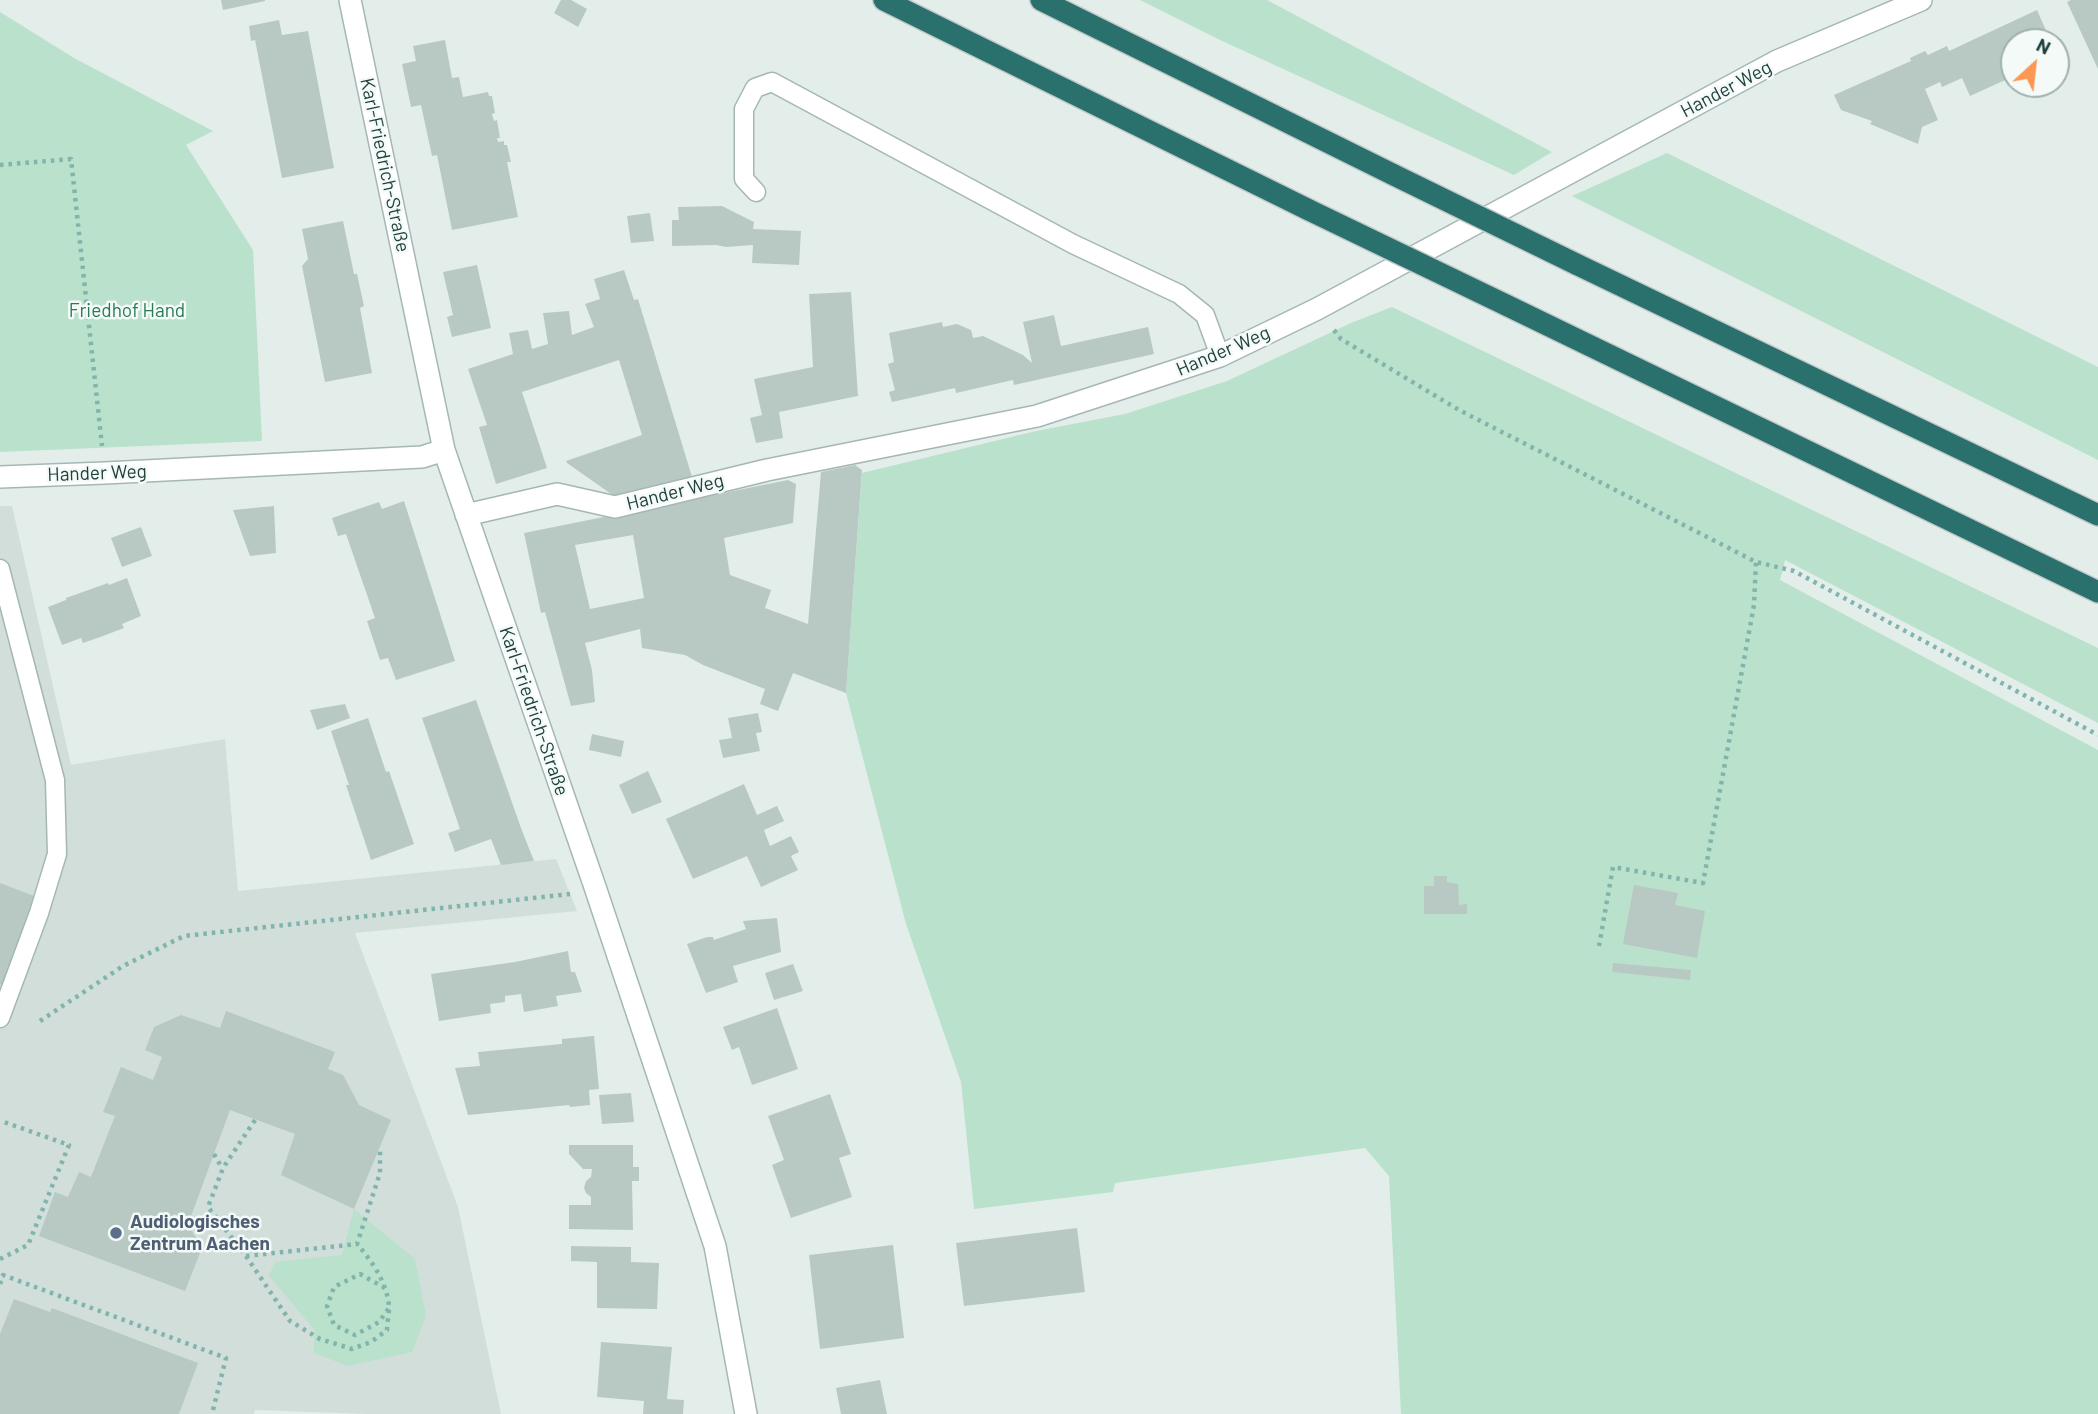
<!DOCTYPE html>
<meta charset="utf-8">
<style>
body{margin:0}
#map{position:relative;width:2098px;height:1414px;overflow:hidden;background:#e3eeeb;font-family:Barlow,sans-serif}
canvas{display:block}
.north{position:absolute;left:2000px;top:28px;width:70px;height:70px;box-sizing:border-box;background:#f4faf8;border:2px solid #a0b0ae;border-radius:50%;rotate:27deg;font-size:19px;font-weight:700;line-height:28px;text-align:center;color:#21413e}
.north::after{content:'';display:block;margin:auto;width:24px;height:32px;background:#fc9853;clip-path:polygon(50% 0,100% 100%,50% 72%,0 100%)}
</style>
<div id="map">
<canvas width="2098" height="1414"></canvas>
<div class="north">N</div>
</div>
<script>
const c = document.querySelector('canvas').getContext('2d');
c.lineJoin = 'round';
function fill(path, color) { c.fillStyle = color; c.fill(path, 'evenodd'); }
function trace(path, color, width, dash) { c.strokeStyle = color; c.lineWidth = width; c.lineCap = dash ? 'butt' : 'round'; c.setLineDash(dash || []); c.stroke(path); }
function drawText(font, color, halo, rows, align = 'center') {
  c.font = font + ' Barlow,sans-serif'; c.lineWidth = 5; c.setLineDash([]); c.textBaseline = 'middle'; c.strokeStyle = halo; c.fillStyle = color; for (const [text, x, y, turn = 0] of rows) {
    c.save(); c.translate(x, y); c.rotate((+turn || 0) * Math.PI / 180); c.textAlign = isNaN(turn) ? turn : align; if (halo) c.strokeText(text, 0, 0); c.fillText(text, 0, 0); c.restore();
  }
}
fill(new Path2D(`
 M 0,506 L 12,506 L 71,765 L 225,739 L 238,891 L 556,859 L 577,911 L 355,933 L 458,1207 L 501,1414 L 367,1414 L 255,1410 L 254,1414 L 0,1414 Z`), '#d1deda');
fill(new Path2D(`
 M 1140,0 L 1267,0 L 1552,152 L 1514,175 L 1218,39 Z
 M 0,12 L 74,58 L 213,131 L 186,145 L 253,250 L 262,441 L 0,452 Z
 M 1667,153 L 2098,367 L 2098,460 L 1572,196 Z
 M 1392,307 L 2098,648 L 2098,723 L 1785,560 L 1780,580 L 2098,750 L 2098,1414 L 1401,1414 L 1389,1176 L 1365,1148 L 1115,1183 L 1113,1192 L 974,1209 L 961,1082 L 906,924 L 846,693 L 862,473 L 1036,431 L 1125,414 L 1227,381 L 1351,323 Z
 M 354,1209 L 415,1259 L 426,1316 L 412,1352 L 348,1366 L 314,1353 L 314,1329 L 269,1276 L 275,1262 L 342,1255 Z`), '#bae1cb');
fill(new Path2D(`
 M 221,0 L 265,0 L 265,1 L 223,10 Z
 M 561,0 L 571,0 L 587,9 L 578,27 L 554,13 Z
 M 2071,0 L 2098,0 L 2098,69 L 2067,2 Z
 M 2037,10 L 2051,42 L 2014,42 L 2014,76 L 1970,96 L 1962,78 L 1942,87 L 1940,82 L 1925,89 L 1938,120 L 1922,127 L 1918,144 L 1870,124 L 1872,121 L 1841,110 L 1834,95 L 1911,61 L 1910,58 L 1925,51 L 1928,55 L 1947,46 L 1949,51 Z
 M 279,20 L 282,35 L 308,31 L 334,168 L 282,178 L 255,40 L 251,41 L 249,26 Z
 M 445,40 L 452,78 L 459,77 L 463,97 L 488,92 L 489,96 L 492,96 L 495,113 L 492,114 L 494,121 L 497,120 L 500,138 L 497,138 L 498,142 L 504,141 L 504,145 L 507,145 L 511,162 L 507,162 L 518,217 L 452,230 L 437,155 L 432,156 L 421,105 L 411,107 L 402,64 L 416,61 L 413,46 Z
 M 2056,52 L 2064,70 L 2056,73 Z
 M 722,206 L 754,222 L 753,229 L 801,231 L 799,265 L 752,263 L 753,245 L 726,247 L 716,245 L 672,246 L 672,220 L 679,220 L 678,207 Z
 M 650,213 L 654,241 L 631,243 L 627,216 Z
 M 343,221 L 354,274 L 357,274 L 364,306 L 360,308 L 372,373 L 325,382 L 302,266 L 308,259 L 302,229 Z
 M 477,265 L 491,328 L 452,337 L 447,317 L 453,315 L 443,272 Z
 M 624,270 L 634,300 L 638,299 L 692,477 L 614,496 L 567,463 L 566,461 L 642,435 L 619,360 L 522,392 L 547,468 L 496,484 L 479,427 L 487,425 L 468,369 L 513,354 L 509,333 L 528,330 L 532,349 L 548,344 L 543,313 L 569,311 L 572,335 L 594,327 L 585,304 L 600,299 L 594,279 Z
 M 851,292 L 858,396 L 779,412 L 783,438 L 756,443 L 750,418 L 762,415 L 754,379 L 813,367 L 809,294 Z
 M 1054,315 L 1061,346 L 1148,327 L 1154,354 L 1014,385 L 1013,380 L 956,393 L 955,388 L 892,402 L 889,392 L 895,390 L 888,364 L 894,362 L 889,333 L 942,322 L 943,327 L 957,324 L 971,330 L 973,338 L 983,336 L 1023,355 L 1032,363 L 1023,322 Z
 M 855,465 L 862,470 L 846,693 L 793,673 L 778,711 L 760,704 L 765,689 L 703,665 L 685,655 L 642,648 L 640,629 L 585,643 L 592,670 L 595,702 L 571,706 L 545,612 L 541,613 L 524,533 L 788,480 L 796,484 L 793,523 L 724,538 L 730,575 L 771,590 L 765,608 L 808,624 L 821,472 ZM 633,535 L 644,598 L 590,609 L 575,545 Z
 M 404,501 L 455,661 L 396,680 L 388,658 L 380,660 L 367,621 L 375,618 L 346,534 L 338,536 L 332,518 L 379,502 L 382,509 Z
 M 274,506 L 276,553 L 250,556 L 233,510 Z
 M 141,527 L 152,556 L 122,567 L 111,538 Z
 M 127,578 L 141,616 L 122,624 L 124,628 L 103,636 L 83,643 L 81,638 L 62,645 L 48,607 L 66,600 L 66,598 L 108,583 L 109,585 Z
 M 476,700 L 521,828 L 534,861 L 501,865 L 491,839 L 455,852 L 448,833 L 460,829 L 422,718 Z
 M 345,704 L 350,718 L 317,730 L 310,710 Z
 M 758,713 L 762,732 L 756,733 L 760,751 L 723,758 L 719,740 L 732,738 L 728,718 Z
 M 368,718 L 386,772 L 389,771 L 414,844 L 371,860 L 346,785 L 349,785 L 331,731 Z
 M 592,734 L 624,741 L 621,757 L 589,750 Z
 M 648,771 L 662,802 L 632,814 L 619,785 Z
 M 744,784 L 757,815 L 777,806 L 784,821 L 764,830 L 770,846 L 791,836 L 799,852 L 791,856 L 798,870 L 761,887 L 747,856 L 693,879 L 666,819 Z
 M 1434,876 L 1447,876 L 1447,882 L 1458,884 L 1459,905 L 1467,904 L 1467,914 L 1424,914 L 1424,886 L 1434,886 Z
 M 0,883 L 42,899 L 6,987 L 0,984 Z
 M 1634,885 L 1678,893 L 1675,905 L 1705,911 L 1697,958 L 1623,944 Z
 M 777,918 L 781,952 L 733,966 L 738,982 L 706,993 L 687,944 L 707,937 L 713,937 L 714,940 L 746,929 L 743,921 Z
 M 568,951 L 571,972 L 575,972 L 582,992 L 556,996 L 558,1006 L 524,1012 L 521,994 L 505,996 L 505,1002 L 490,1004 L 491,1013 L 439,1021 L 431,974 L 515,962 Z
 M 1613,963 L 1691,970 L 1690,980 L 1612,972 Z
 M 793,964 L 803,991 L 774,1000 L 765,973 Z
 M 777,1008 L 798,1069 L 752,1085 L 739,1047 L 732,1050 L 723,1027 Z
 M 226,1011 L 335,1052 L 328,1069 L 343,1075 L 359,1105 L 391,1120 L 354,1209 L 281,1175 L 295,1134 L 230,1110 L 190,1219 L 174,1214 L 170,1222 L 192,1231 L 197,1240 L 195,1245 L 202,1248 L 185,1291 L 39,1236 L 55,1192 L 68,1197 L 79,1172 L 91,1177 L 115,1116 L 103,1112 L 121,1067 L 153,1080 L 162,1057 L 145,1050 L 154,1027 L 181,1015 L 220,1028 Z
 M 594,1036 L 599,1089 L 589,1090 L 590,1105 L 570,1107 L 569,1105 L 468,1115 L 455,1068 L 480,1066 L 478,1052 L 562,1044 L 562,1039 Z
 M 631,1093 L 634,1122 L 602,1124 L 599,1095 Z
 M 830,1094 L 851,1154 L 839,1158 L 852,1197 L 791,1218 L 772,1165 L 784,1160 L 768,1116 Z
 M 569,1145 L 633,1145 L 633,1167 L 639,1167 L 639,1181 L 632,1181 L 633,1230 L 569,1229 L 569,1205 L 591,1205 L 591,1197 L 586,1193 L 584,1188 L 586,1181 L 591,1177 L 592,1169 L 583,1169 L 569,1154 Z
 M 1077,1228 L 1085,1292 L 964,1306 L 956,1243 Z
 M 893,1245 L 904,1338 L 820,1349 L 809,1255 Z
 M 571,1246 L 631,1247 L 631,1262 L 659,1263 L 657,1309 L 597,1308 L 597,1262 L 571,1261 Z
 M 14,1299 L 50,1312 L 52,1308 L 198,1363 L 179,1414 L 0,1414 L 0,1334 Z
 M 601,1342 L 672,1347 L 667,1399 L 684,1400 L 683,1414 L 643,1414 L 644,1401 L 597,1397 Z
 M 880,1380 L 887,1414 L 841,1414 L 836,1388 Z`), '#b8c9c4');
const lane = new Path2D(`
 M 756,192 L 744,179 L 744,109 L 755,88 L 772,82 L 1073,244 L 1179,294 L 1205,315 L 1220,356
 M 0,569 L 55,780 L 57,854 L 39,913 L 0,1018`);
const street = new Path2D(`
 M 350,0 L 444,450 L 595,887 L 715,1246 L 746,1414
 M 0,477 L 105,473 L 422,457 L 444,450
 M 466,515 L 557,494 L 615,507 L 767,470 L 1037,416 L 1220,356 L 1317,309 L 1777,61 L 1921,0`);
const highway = new Path2D(`
 M 884,0 L 1309,210
 M 1041,0 L 1394,175
 M 1576,264 L 2098,515
 M 1506,305 L 2098,592`);
trace(lane, '#a5b7b4', 21);
trace(street, '#a5b7b4', 24);
trace(highway, '#c1cac9', 24);
trace(new Path2D(`
 M 0,165 L 71,159 L 102,446
 M 1334,330 L 1341,339 L 1459,410 L 1756,562 L 1794,571 L 2098,735
 M 1599,946 L 1613,867 L 1703,883 L 1754,605 L 1756,562
 M 40,1021 L 123,966 L 184,936 L 570,894
 M 255,1120 L 223,1168 L 208,1207 L 246,1256 L 357,1244 L 380,1173 L 380,1147
 M 214,1154 L 222,1168
 M 246,1256 L 290,1321 L 320,1339 L 352,1349 L 371,1342 L 387,1330 C 387,1323 389,1315 389,1308 C 388,1284 372,1261 357,1244
 M 0,1259 L 28,1245 L 69,1145 L 1,1121
 M 0,1284 L 3,1275 L 226,1358 L 212,1414
 M 385,1288 L 360,1274 L 334,1287 L 327,1306 L 334,1325 L 355,1335 L 379,1322 L 389,1308`), '#81b4ac', 4.5, [3.5, 5]);
trace(lane, '#fff', 18);
trace(street, '#fff', 21);
trace(highway, '#2a706d', 21);
const highwayBridge = new Path2D(`
 M 1394,175 L 1576,264
 M 1309,210 L 1506,305`);
trace(highwayBridge, '#c1cac9', 24, []);
trace(highwayBridge, '#2a706d', 21);
for (const [x, y, r, color] of [
 [116,1233,7,"#5c6f8a"]
]) { const dot = new Path2D(); dot.arc(x, y, r, 0, 2 * Math.PI); c.fillStyle = color; c.fill(dot); trace(dot, '#f4faf8', 2.5); }
drawText('19px', '#21413e', '#f4faf8', [
 ["Hander Weg",1726,89,-28],
 ["Karl-Friedrich-Straße",385,165,78],
 ["Hander Weg",1223,351,-23],
 ["Hander Weg",97,473,-2],
 ["Hander Weg",675,492,-14],
 ["Karl-Friedrich-Straße",534,711,71]
]);
drawText('19px', '#287b56', '#f4faf8', [
 ["Friedhof Hand",127,311]
]);
drawText('bold 19px', '#4e5e75', '#f4faf8', [
 ["Audiologisches",130,1222],
 ["Zentrum Aachen",130,1244]
], 'left');
</script>
